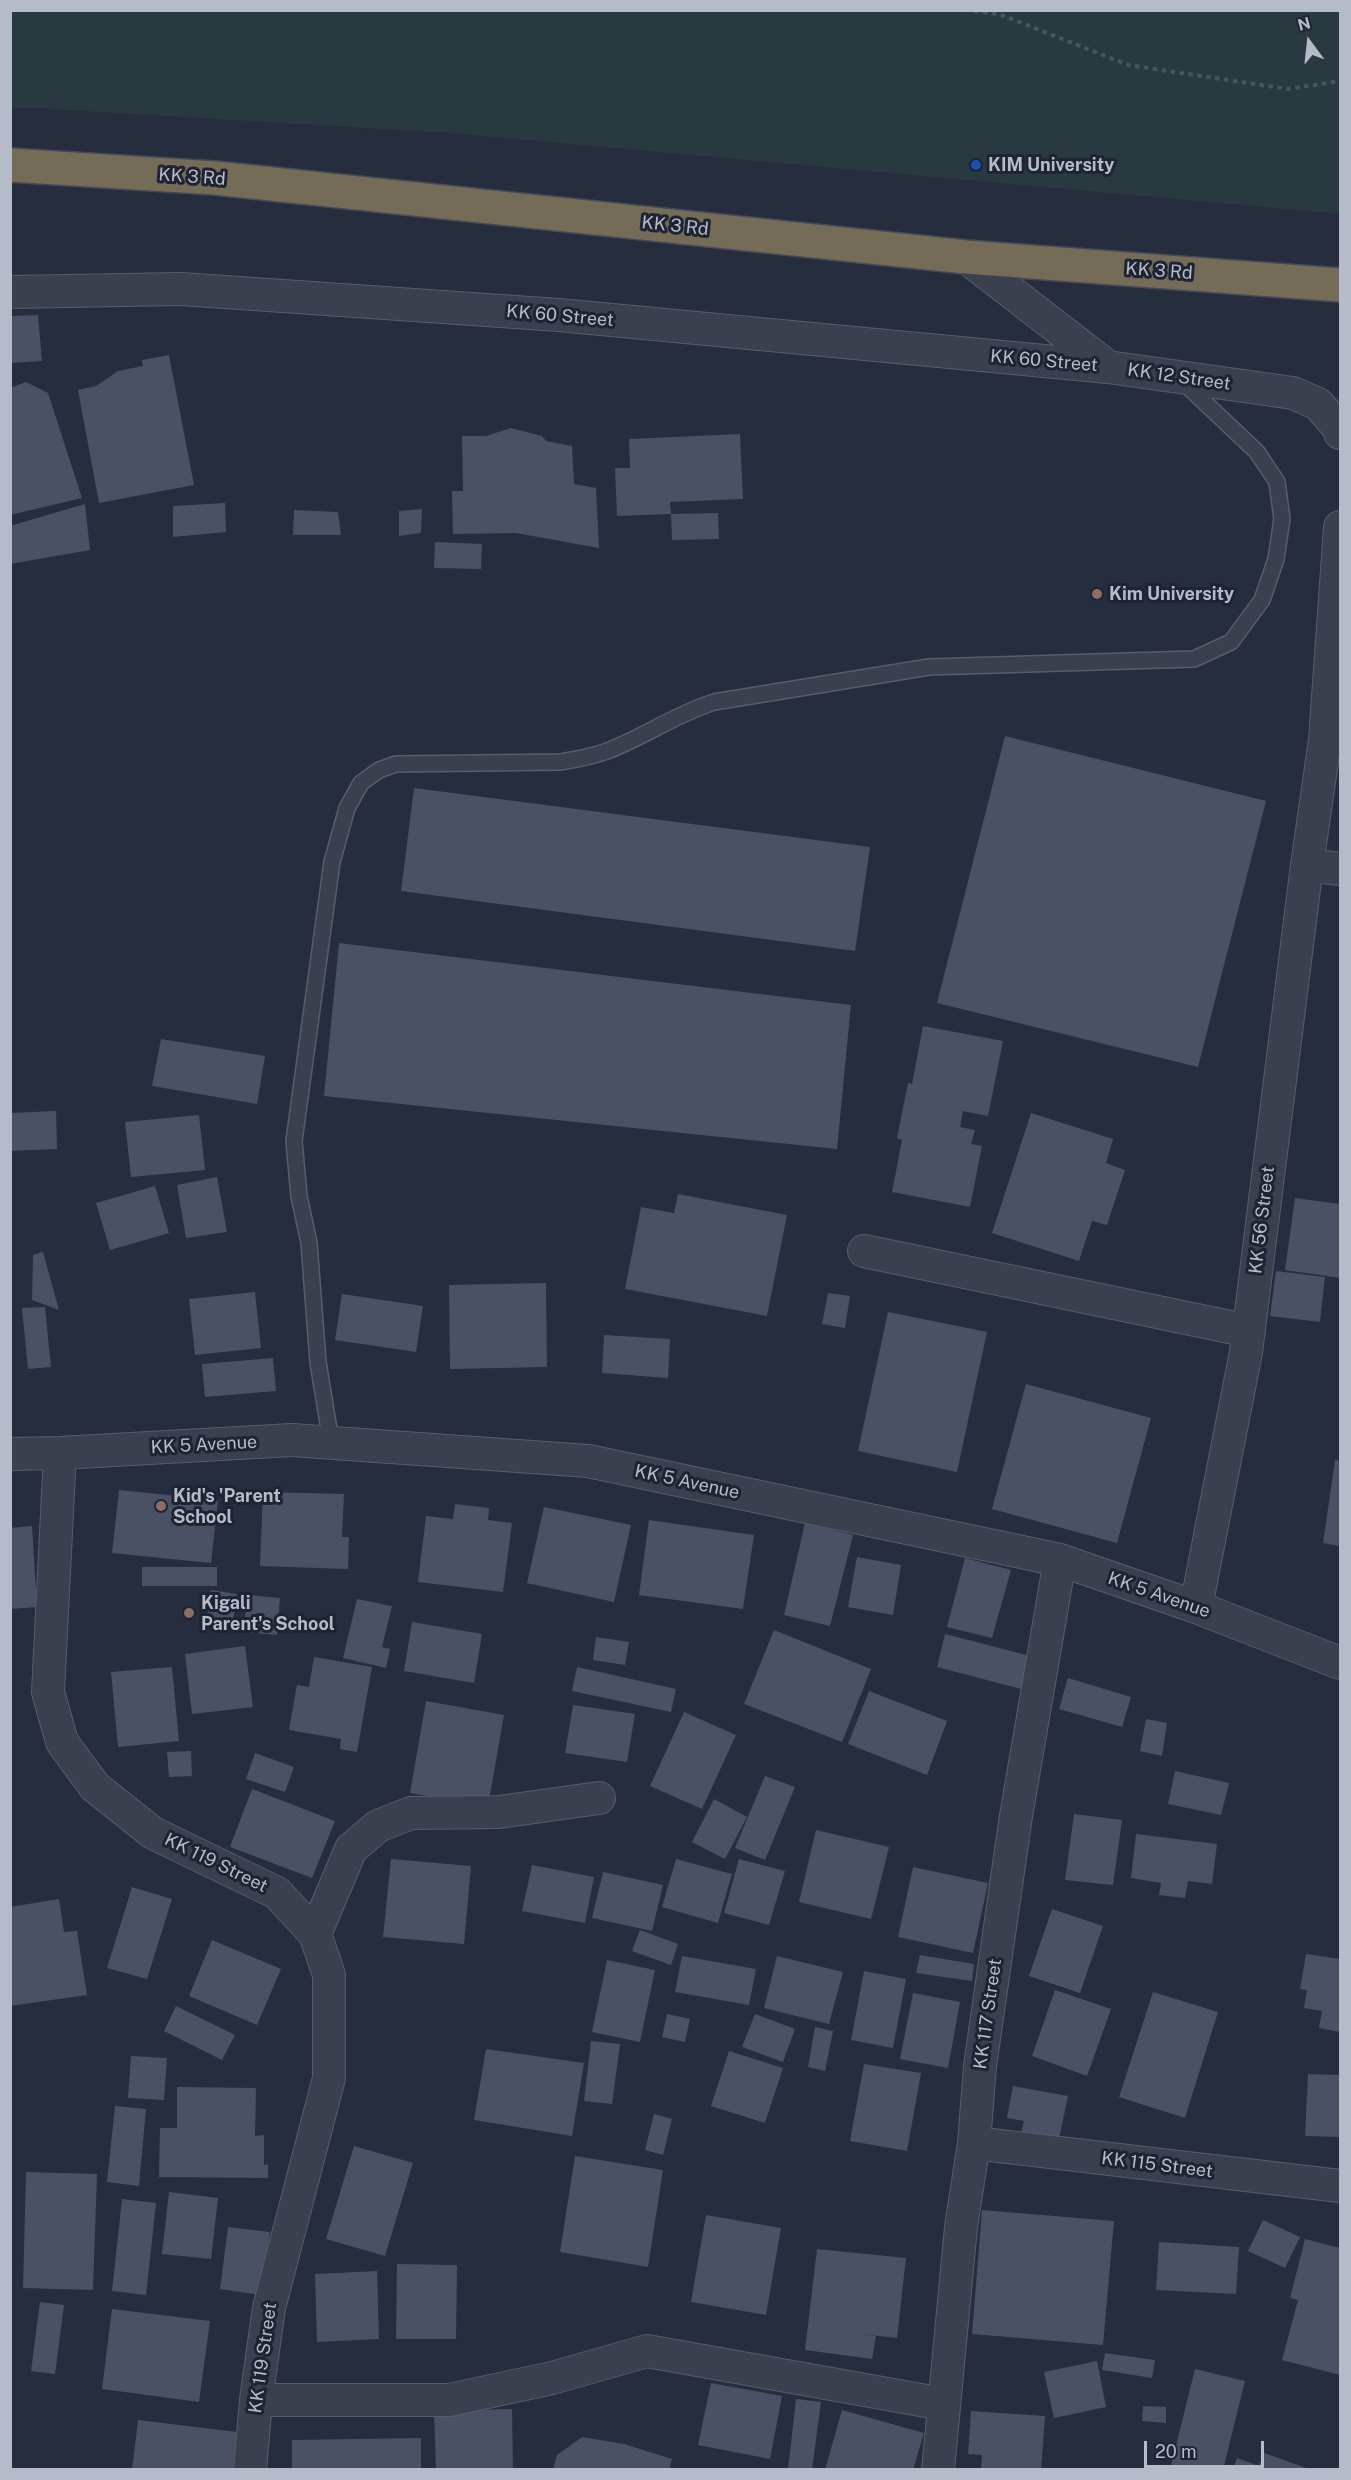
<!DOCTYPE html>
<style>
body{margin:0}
#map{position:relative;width:1351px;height:2480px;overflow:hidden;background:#262d3e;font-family:"Public Sans",sans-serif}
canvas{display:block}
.frame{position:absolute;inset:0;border:12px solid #b6bbc9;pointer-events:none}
.north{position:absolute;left:1279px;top:12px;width:60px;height:60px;-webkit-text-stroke:4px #1f2433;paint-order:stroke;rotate:345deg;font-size:16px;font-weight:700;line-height:24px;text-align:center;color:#b6bbc9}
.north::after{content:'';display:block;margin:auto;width:21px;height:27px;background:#b6bbc9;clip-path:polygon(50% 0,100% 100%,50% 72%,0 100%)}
.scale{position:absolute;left:1144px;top:2441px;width:120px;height:27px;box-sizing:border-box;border:3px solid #b6bbc9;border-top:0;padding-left:8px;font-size:18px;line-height:21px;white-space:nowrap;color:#b6bbc9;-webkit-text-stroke:4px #1f2433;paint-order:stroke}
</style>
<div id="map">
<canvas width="1351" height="2480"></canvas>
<div class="frame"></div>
<div class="north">N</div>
<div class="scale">20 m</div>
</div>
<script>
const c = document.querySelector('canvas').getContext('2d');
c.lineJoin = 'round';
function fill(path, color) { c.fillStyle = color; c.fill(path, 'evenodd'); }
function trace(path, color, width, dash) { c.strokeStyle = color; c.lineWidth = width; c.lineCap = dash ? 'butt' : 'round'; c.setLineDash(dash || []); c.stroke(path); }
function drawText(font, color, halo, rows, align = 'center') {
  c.font = font + ' "Public Sans",sans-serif'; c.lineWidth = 6; c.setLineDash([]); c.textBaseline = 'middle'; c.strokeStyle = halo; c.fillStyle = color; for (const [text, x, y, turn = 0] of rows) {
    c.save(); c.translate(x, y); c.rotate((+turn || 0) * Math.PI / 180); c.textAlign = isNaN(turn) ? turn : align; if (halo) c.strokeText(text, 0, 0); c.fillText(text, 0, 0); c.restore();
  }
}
fill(new Path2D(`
 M 10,11 L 1340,11 L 1340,214 L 449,133 L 33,108 L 11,108 Z`), '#28393f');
fill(new Path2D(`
 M 38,315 L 42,361 L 10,363 L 10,316 Z
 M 169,355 L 194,485 L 99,503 L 78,390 L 96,386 L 118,371 L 143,366 L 142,360 Z
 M 26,382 L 48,393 L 82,498 L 10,515 L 10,388 Z
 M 511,428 L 542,436 L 546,441 L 572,446 L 574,484 L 596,488 L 599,548 L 516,533 L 453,534 L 452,491 L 463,491 L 462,436 L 486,436 Z
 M 740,434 L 743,499 L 670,502 L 671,514 L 617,516 L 615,468 L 630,468 L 629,439 Z
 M 225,503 L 226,532 L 173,537 L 173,506 Z
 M 85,504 L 90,550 L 10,564 L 10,526 Z
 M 422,509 L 421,533 L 399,536 L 399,511 Z
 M 294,510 L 338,512 L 341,535 L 293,535 Z
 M 718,513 L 719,539 L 672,540 L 671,514 Z
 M 435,542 L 482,544 L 481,569 L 434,568 Z
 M 1005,736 L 1266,801 L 1198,1067 L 937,1003 Z
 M 414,788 L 870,847 L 855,951 L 401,891 Z
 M 339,943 L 851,1005 L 837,1149 L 324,1096 Z
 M 923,1026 L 1003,1041 L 988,1116 L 963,1111 L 960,1127 L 975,1130 L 971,1144 L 982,1146 L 970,1207 L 892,1192 L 902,1140 L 897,1138 L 908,1083 L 912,1084 Z
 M 161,1039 L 265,1056 L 257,1104 L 152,1086 Z
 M 56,1111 L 57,1149 L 10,1151 L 10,1113 Z
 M 1031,1113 L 1113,1139 L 1106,1163 L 1125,1170 L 1107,1225 L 1092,1221 L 1079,1261 L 992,1233 Z
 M 199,1115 L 205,1170 L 131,1177 L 125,1122 Z
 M 217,1177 L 227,1232 L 186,1238 L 177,1185 Z
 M 155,1186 L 169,1233 L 110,1250 L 96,1203 Z
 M 678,1194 L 787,1215 L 767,1316 L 625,1289 L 641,1207 L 674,1213 Z
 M 1295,1198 L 1340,1204 L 1340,1278 L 1285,1270 Z
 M 43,1252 L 59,1310 L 32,1300 L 33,1255 Z
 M 1276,1271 L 1325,1277 L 1320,1322 L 1270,1316 Z
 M 546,1283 L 547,1367 L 450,1369 L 449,1285 Z
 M 255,1292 L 261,1348 L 195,1355 L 189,1299 Z
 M 828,1293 L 850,1296 L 845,1328 L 822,1324 Z
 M 342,1294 L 423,1306 L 416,1352 L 335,1340 Z
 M 45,1307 L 51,1367 L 28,1369 L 22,1308 Z
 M 888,1312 L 987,1332 L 957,1472 L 858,1451 Z
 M 604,1335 L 670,1339 L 668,1378 L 602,1373 Z
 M 273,1358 L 276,1391 L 205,1397 L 202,1364 Z
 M 1026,1384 L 1151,1418 L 1117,1543 L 992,1509 Z
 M 1335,1460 L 1340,1461 L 1340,1546 L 1323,1543 Z
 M 119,1490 L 218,1500 L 211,1563 L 112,1553 Z
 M 263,1492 L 344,1494 L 342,1537 L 349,1537 L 348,1569 L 260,1566 Z
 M 455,1504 L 489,1508 L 488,1520 L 512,1523 L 503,1592 L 418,1582 L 426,1516 L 453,1519 Z
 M 544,1507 L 631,1525 L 614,1602 L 527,1583 Z
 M 649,1520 L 754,1535 L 743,1609 L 639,1595 Z
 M 805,1523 L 853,1535 L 830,1626 L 784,1615 Z
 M 32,1526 L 37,1607 L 10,1609 L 10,1528 Z
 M 857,1557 L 901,1565 L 893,1615 L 848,1607 Z
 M 965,1558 L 1011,1570 L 992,1638 L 947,1627 Z
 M 142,1567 L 217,1567 L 217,1586 L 142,1586 Z
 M 211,1590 L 237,1594 L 233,1622 L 207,1618 Z
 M 247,1595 L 280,1598 L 277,1635 L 244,1632 Z
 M 357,1599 L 392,1606 L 382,1647 L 390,1649 L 386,1668 L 343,1658 Z
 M 412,1622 L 482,1634 L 474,1683 L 404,1671 Z
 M 774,1630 L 871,1669 L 842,1742 L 744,1704 Z
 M 945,1634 L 1034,1657 L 1025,1690 L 937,1667 Z
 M 596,1637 L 629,1642 L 625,1665 L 593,1660 Z
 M 245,1646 L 253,1707 L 192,1714 L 185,1654 Z
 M 314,1657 L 372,1667 L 357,1752 L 340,1749 L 341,1739 L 289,1730 L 297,1685 L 309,1687 Z
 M 172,1667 L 179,1741 L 118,1747 L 111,1672 Z
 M 577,1667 L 676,1689 L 671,1712 L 572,1691 Z
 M 1068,1678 L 1131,1697 L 1122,1727 L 1059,1709 Z
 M 869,1691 L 947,1721 L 927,1775 L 848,1744 Z
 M 426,1701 L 504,1715 L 488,1806 L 410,1793 Z
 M 573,1705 L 635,1714 L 627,1762 L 565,1753 Z
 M 684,1712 L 736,1735 L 702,1809 L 650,1786 Z
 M 1146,1719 L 1167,1723 L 1162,1756 L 1140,1751 Z
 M 191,1751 L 192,1776 L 169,1777 L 167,1752 Z
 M 255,1753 L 294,1767 L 285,1792 L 246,1779 Z
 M 1175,1771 L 1229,1783 L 1221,1815 L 1168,1804 Z
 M 765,1776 L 795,1787 L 765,1860 L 735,1848 Z
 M 252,1789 L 335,1821 L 312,1878 L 230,1847 Z
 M 714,1799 L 747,1817 L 725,1859 L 692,1842 Z
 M 1074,1814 L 1122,1820 L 1113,1885 L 1065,1880 Z
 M 816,1830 L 889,1847 L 871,1919 L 799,1902 Z
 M 1136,1834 L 1217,1844 L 1212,1884 L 1188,1881 L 1185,1898 L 1159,1895 L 1161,1883 L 1131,1878 Z
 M 391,1859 L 471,1866 L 464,1944 L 383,1937 Z
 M 676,1859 L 732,1874 L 718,1923 L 662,1907 Z
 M 739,1859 L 785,1871 L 769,1925 L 724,1913 Z
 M 532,1865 L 594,1877 L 585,1923 L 522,1911 Z
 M 913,1867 L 988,1883 L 973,1953 L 898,1937 Z
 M 603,1872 L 663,1885 L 652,1931 L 592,1918 Z
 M 132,1887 L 172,1899 L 147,1979 L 107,1968 Z
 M 59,1899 L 64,1932 L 77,1931 L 87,1995 L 10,2006 L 10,1907 Z
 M 1052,1909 L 1103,1926 L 1080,1993 L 1029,1976 Z
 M 640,1930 L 678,1944 L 671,1965 L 632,1951 Z
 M 212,1940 L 281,1969 L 257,2025 L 189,1996 Z
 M 1306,1954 L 1340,1959 L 1340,2032 L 1319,2028 L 1322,2011 L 1304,2008 L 1307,1990 L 1300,1989 Z
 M 920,1955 L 974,1964 L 972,1981 L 916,1973 Z
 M 682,1956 L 756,1969 L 749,2005 L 675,1992 Z
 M 777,1956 L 843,1972 L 829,2024 L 764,2008 Z
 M 607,1960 L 655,1970 L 640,2042 L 592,2032 Z
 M 864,1971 L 906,1979 L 893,2048 L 851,2040 Z
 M 1055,1990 L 1111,2009 L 1087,2076 L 1032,2056 Z
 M 1153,1992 L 1218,2012 L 1185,2118 L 1119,2097 Z
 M 913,1993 L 960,2002 L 948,2068 L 900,2059 Z
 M 176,2006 L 235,2035 L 222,2060 L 164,2031 Z
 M 667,2014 L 690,2019 L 685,2042 L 662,2037 Z
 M 755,2014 L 795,2029 L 783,2062 L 742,2047 Z
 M 815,2027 L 833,2031 L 825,2071 L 808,2067 Z
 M 591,2041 L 620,2044 L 612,2104 L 584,2101 Z
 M 486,2049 L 584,2063 L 572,2136 L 474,2120 Z
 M 729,2051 L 783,2068 L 765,2123 L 711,2106 Z
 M 131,2056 L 167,2058 L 164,2100 L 128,2098 Z
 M 864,2064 L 921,2073 L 907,2151 L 850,2141 Z
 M 1308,2074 L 1340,2075 L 1340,2137 L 1305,2136 Z
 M 1013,2086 L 1068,2096 L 1058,2144 L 1020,2137 L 1024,2121 L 1007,2118 Z
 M 177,2087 L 256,2088 L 255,2136 L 264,2135 L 264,2165 L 268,2164 L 268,2178 L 159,2177 L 160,2128 L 177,2128 Z
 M 115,2106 L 146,2109 L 139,2186 L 107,2182 Z
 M 654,2114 L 672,2119 L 663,2155 L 645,2150 Z
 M 354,2146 L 413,2163 L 385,2256 L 326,2239 Z
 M 575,2156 L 663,2170 L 648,2267 L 560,2252 Z
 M 26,2172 L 97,2174 L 93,2290 L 23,2288 Z
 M 169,2192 L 218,2198 L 211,2259 L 162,2254 Z
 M 122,2199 L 156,2203 L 146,2295 L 112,2291 Z
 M 982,2210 L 1114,2221 L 1103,2345 L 972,2334 Z
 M 706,2215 L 781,2228 L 766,2315 L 691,2302 Z
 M 1263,2220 L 1300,2237 L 1285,2268 L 1248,2251 Z
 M 228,2227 L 270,2232 L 261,2295 L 220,2289 Z
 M 1305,2239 L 1340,2248 L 1340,2375 L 1282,2360 L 1298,2300 L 1290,2298 Z
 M 1159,2242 L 1239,2247 L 1236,2294 L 1156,2290 Z
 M 817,2249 L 906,2258 L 897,2338 L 853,2333 L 876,2336 L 872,2359 L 805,2350 Z
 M 397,2264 L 457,2265 L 456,2339 L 396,2339 Z
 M 377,2271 L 379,2339 L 317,2342 L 315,2274 Z
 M 40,2302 L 64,2305 L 55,2374 L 31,2371 Z
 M 112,2309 L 210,2321 L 199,2402 L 102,2389 Z
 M 1105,2353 L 1155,2360 L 1152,2378 L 1102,2370 Z
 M 1097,2361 L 1106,2407 L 1054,2418 L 1044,2372 Z
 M 1195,2369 L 1245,2381 L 1223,2470 L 1170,2470 Z
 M 711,2383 L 782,2396 L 770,2459 L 698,2445 Z
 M 796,2399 L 821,2402 L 812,2470 L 788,2470 Z
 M 1143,2406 L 1166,2407 L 1166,2423 L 1142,2421 Z
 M 512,2409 L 513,2470 L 436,2470 L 434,2411 Z
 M 842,2410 L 924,2433 L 913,2470 L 825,2470 Z
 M 971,2411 L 1045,2416 L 1041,2470 L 981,2470 L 982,2455 L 968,2454 Z
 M 138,2420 L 237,2432 L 233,2470 L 132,2470 Z
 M 582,2437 L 624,2444 L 672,2459 L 669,2470 L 553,2470 L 557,2455 Z
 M 421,2438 L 421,2470 L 292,2470 L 292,2440 Z
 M 1264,2453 L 1309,2469 L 1309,2470 L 1233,2470 L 1237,2458 L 1259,2466 Z`), '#4a5165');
const lane = new Path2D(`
 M 331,1442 L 318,1362 L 309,1243 L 299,1196 L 294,1141 L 332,862 L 347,808 L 361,783 L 379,770 L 396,764 L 561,762 C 576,759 592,757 607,751 C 644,737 676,714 714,702 L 929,667 L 1194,659 L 1231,642 L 1262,600 L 1276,559 L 1282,519 L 1277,482 L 1257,452 L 1183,382`);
const street = new Path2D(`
 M 966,257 L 1108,367 L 1293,393 L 1318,404 L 1339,428 L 1340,433
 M 10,292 L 181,289 L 559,315 L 1108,367
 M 1307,865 L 1325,740 L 1340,527
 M 864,1251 L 1249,1331
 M 60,1453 L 48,1692 L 62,1742 L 95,1787 L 153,1833 L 277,1893 L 315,1934 L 329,1975 L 329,2078 L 269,2308 L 256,2400 L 250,2470
 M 10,1454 L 60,1453 L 292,1440 L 588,1461 L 1060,1560 L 1196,1607 L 1340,1663
 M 1196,1607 L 1246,1352 L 1307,865 L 1340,869
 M 315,1934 L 351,1849 L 378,1826 L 411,1813 L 499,1812 L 599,1798
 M 974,2143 L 1340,2186
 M 256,2400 L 449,2400 L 552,2378 L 647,2351 L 943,2404
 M 938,2470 L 961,2227 L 974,2143 L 980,2066 L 1016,1816 L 1060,1560`);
const highway = new Path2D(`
 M 10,165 L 215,178 L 966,257 L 1340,285`);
trace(lane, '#585d6c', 18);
trace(street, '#585d6c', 34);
trace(highway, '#454a59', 36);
trace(new Path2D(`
 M 349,10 L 388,10
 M 965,10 L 999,14 L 1128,65 L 1288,89 L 1340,81`), '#46565c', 4, [4.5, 4.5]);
trace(lane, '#3a404e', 15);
trace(street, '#3a404e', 32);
trace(highway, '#746c57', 33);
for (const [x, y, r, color] of [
 [976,165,6,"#1a4fb4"],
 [1097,594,6,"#8d6e63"],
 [161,1506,6,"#8d6e63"],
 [189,1613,6,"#8d6e63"]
]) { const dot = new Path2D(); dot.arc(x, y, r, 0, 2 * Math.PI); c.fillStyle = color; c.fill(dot); trace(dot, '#1f2433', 2); }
drawText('bold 18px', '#b6bbc9', '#1f2433', [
 ["KIM University",988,165],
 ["Kim University",1109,594],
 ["Kid's 'Parent",173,1496],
 ["School",173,1517],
 ["Kigali",201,1603],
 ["Parent's School",201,1624]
], 'left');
drawText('18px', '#b6bbc9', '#1f2433', [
 ["KK 3 Rd",192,177,4],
 ["KK 3 Rd",675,226,6],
 ["KK 3 Rd",1159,271,4],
 ["KK 60 Street",560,316,5],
 ["KK 60 Street",1044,361,5],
 ["KK 12 Street",1179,377,8],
 ["KK 56 Street",1262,1220,-83],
 ["KK 5 Avenue",204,1445,-3],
 ["KK 5 Avenue",687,1482,12],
 ["KK 5 Avenue",1159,1595,19],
 ["KK 119 Street",216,1863,26],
 ["KK 117 Street",988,2014,-82],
 ["KK 115 Street",1157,2165,7],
 ["KK 119 Street",263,2358,-82]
]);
</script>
